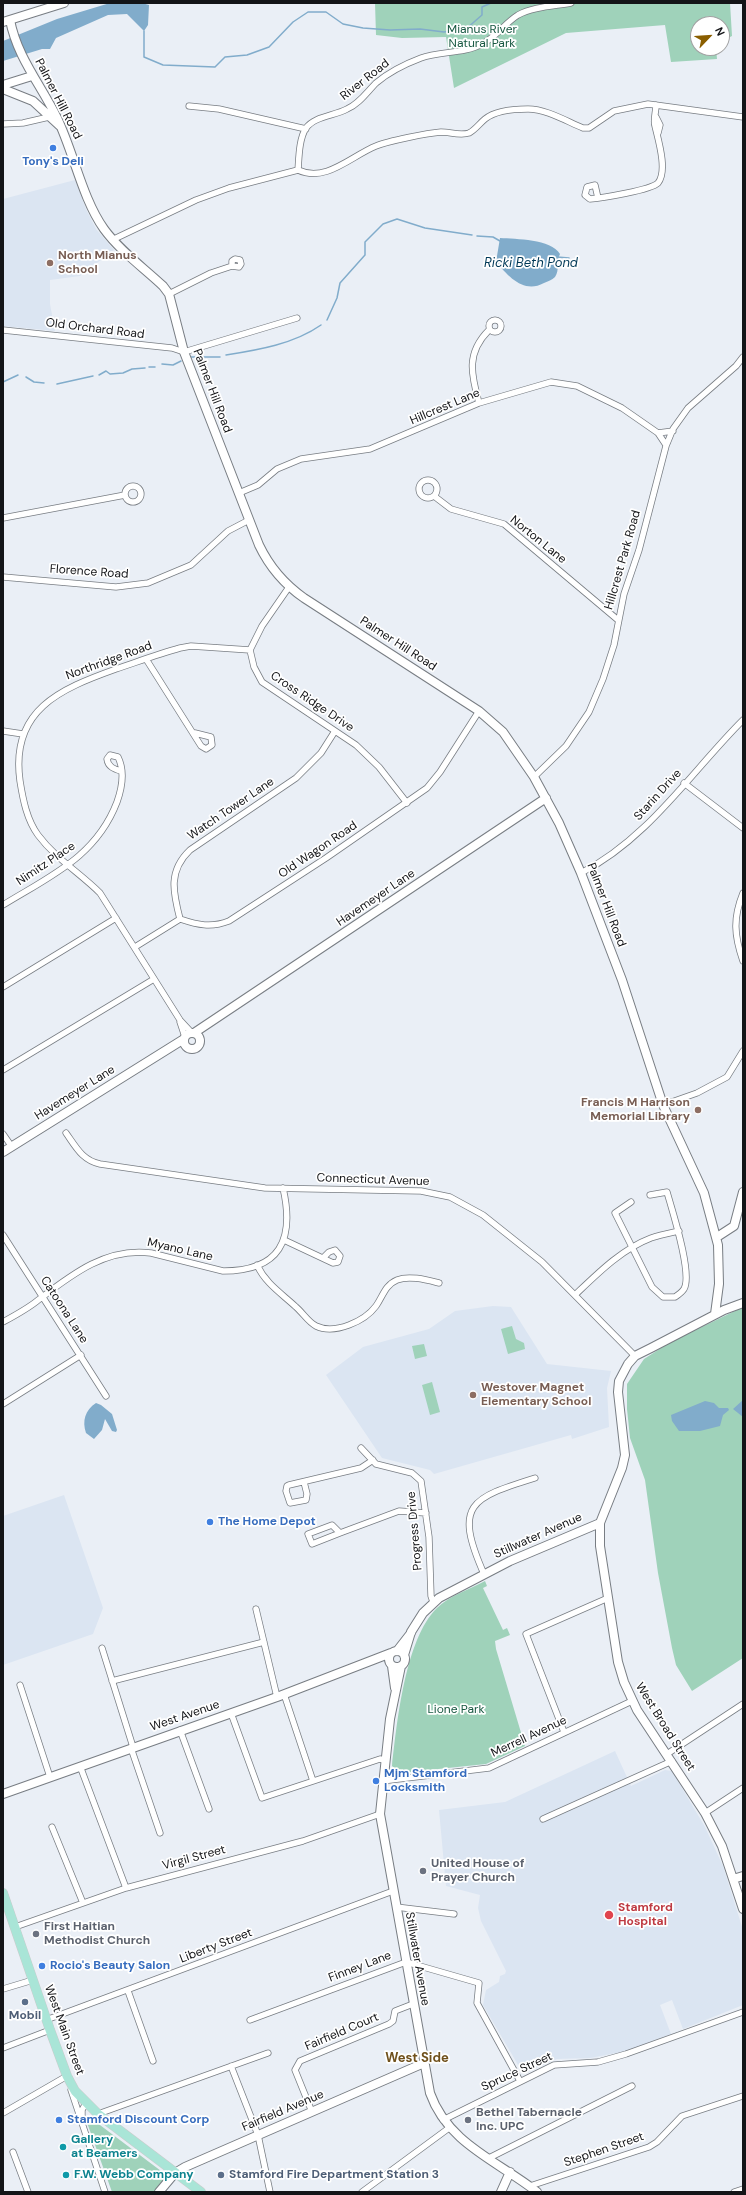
<!DOCTYPE html>
<style>
body{margin:0}
#map{position:relative;width:746px;height:2195px;overflow:hidden;background:#eaeff6;font-family:"DM Sans",sans-serif}
canvas{display:block}
.frame{position:absolute;inset:0;border:4px solid #131417;pointer-events:none}
.north{position:absolute;left:690px;top:16px;width:40px;height:40px;box-sizing:border-box;background:#fff;border:1px solid #a1a1a2;border-radius:50%;rotate:65deg;font-size:11px;font-weight:700;line-height:16px;text-align:center;color:#131417}
.north::after{content:'';display:block;margin:auto;width:14px;height:18px;background:#8a5e00;clip-path:polygon(50% 0,100% 100%,50% 72%,0 100%)}
</style>
<div id="map">
<canvas width="746" height="2195"></canvas>
<div class="frame"></div>
<div class="north">N</div>
</div>
<script>
const c = document.querySelector('canvas').getContext('2d');
c.lineJoin = 'round';
function fill(path, color) { c.fillStyle = color; c.fill(path, 'evenodd'); }
function trace(path, color, width, dash) { c.strokeStyle = color; c.lineWidth = width; c.lineCap = dash ? 'butt' : 'round'; c.setLineDash(dash || []); c.stroke(path); }
function drawText(font, color, halo, rows, align = 'center') {
  c.font = font + ' "DM Sans",sans-serif'; c.lineWidth = 3.5; c.setLineDash([]); c.textBaseline = 'middle'; c.strokeStyle = halo; c.fillStyle = color; for (const [text, x, y, turn = 0] of rows) {
    c.save(); c.translate(x, y); c.rotate((+turn || 0) * Math.PI / 180); c.textAlign = isNaN(turn) ? turn : align; if (halo) c.strokeText(text, 0, 0); c.fillText(text, 0, 0); c.restore();
  }
}
fill(new Path2D(`
 M 75,180 L 86,209 L 96,229 L 114,250 L 80,276 L 50,280 L 50,304 L 55,331 L 3,326 L 3,199 Z
 M 493,1306 L 511,1307 L 547,1364 L 611,1371 L 607,1388 L 609,1427 L 572,1439 L 571,1435 L 434,1474 L 430,1470 L 382,1458 L 326,1375 L 363,1347 L 429,1329 L 455,1311 Z
 M 64,1495 L 103,1608 L 93,1634 L 3,1665 L 3,1516 Z
 M 615,1751 L 631,1786 L 665,1770 L 672,1771 L 705,1827 L 723,1866 L 743,1930 L 743,2005 L 683,2029 L 672,2000 L 660,2005 L 671,2034 L 627,2051 L 590,2058 L 557,2059 L 528,2071 L 521,2070 L 483,2005 L 486,1990 L 499,1982 L 500,1976 L 505,1974 L 506,1971 L 481,1921 L 478,1908 L 480,1895 L 446,1886 L 439,1810 L 505,1802 Z`), '#dbe5f2');
fill(new Path2D(`
 M 375,3 L 730,3 L 732,36 L 722,41 L 722,24 L 698,24 L 698,48 L 716,48 L 717,59 L 671,62 L 665,25 L 566,33 L 454,88 L 446,37 L 402,38 L 376,35 Z
 M 743,1307 L 743,1658 L 692,1691 L 676,1665 L 672,1648 L 658,1573 L 645,1480 L 630,1438 L 627,1409 L 627,1384 L 644,1359 L 669,1343 Z
 M 512,1326 L 516,1339 L 524,1343 L 525,1349 L 508,1354 L 501,1329 Z
 M 424,1344 L 427,1356 L 415,1359 L 412,1346 Z
 M 432,1382 L 440,1412 L 430,1415 L 422,1385 Z
 M 485,1581 L 487,1586 L 483,1588 L 503,1630 L 507,1628 L 510,1635 L 495,1641 L 496,1649 L 525,1746 L 486,1764 L 400,1773 L 392,1766 C 397,1723 405,1639 437,1608 C 449,1596 470,1589 485,1581 Z
 M 88,2116 L 165,2174 L 164,2176 L 166,2178 L 154,2192 L 112,2192 L 85,2117 Z`), '#9fd2ba');
fill(new Path2D(`
 M 110,3 L 142,3 L 149,5 L 148,25 L 144,31 L 127,14 L 108,15 L 56,38 L 50,49 L 42,49 L 3,61 L 3,41 L 57,19 Z
 M 500,238 C 516,239 551,239 560,254 C 556,261 560,270 555,277 C 552,280 548,281 544,283 C 524,294 509,277 496,262 Z
 M 743,1400 L 743,1417 L 733,1409 Z
 M 705,1401 L 714,1403 L 719,1408 L 728,1408 L 729,1410 L 723,1415 L 720,1426 L 700,1431 L 679,1431 L 672,1421 L 671,1415 Z
 M 96,1403 L 101,1405 L 112,1414 L 117,1430 L 116,1432 L 112,1431 L 105,1419 L 102,1430 L 94,1439 L 86,1433 C 82,1421 85,1410 96,1403 Z`), '#81accb');
trace(new Path2D(`
 M 144,31 L 144,57 L 163,65 L 215,67 L 225,57 L 247,55 L 269,47 L 293,22 L 308,12 L 326,12 L 343,24 L 363,28 L 390,30 L 420,29 L 444,32 L 466,29 L 482,15 L 482,7 L 491,3
 M 477,236 L 493,237 L 500,241
 M 557,257 L 569,258
 M 327,320 L 337,298 L 340,283 L 365,255 L 365,242 L 383,224 L 397,219 L 425,228 L 472,235
 M 226,355 C 258,350 294,344 321,325
 M 190,357 L 220,357
 M 162,364 L 173,365 L 181,361
 M 149,367 L 155,367
 M 99,375 L 106,371 L 110,374 L 123,373 L 132,369 L 145,368
 M 26,377 L 34,382 L 44,383
 M 3,382 L 18,375
 M 57,384 L 93,376`), '#81accb', 1.5);
const street = new Path2D(`
 M 189,106 L 219,109 L 306,129
 M 656,117 L 660,125 L 658,133
 M 3,124 L 23,123 L 49,117
 M 298,170 C 326,183 351,156 376,146 C 388,141 428,133 441,132 C 450,132 460,136 469,133 C 475,130 479,124 485,119 C 496,110 514,109 528,109 C 546,109 566,121 583,128 L 589,128 L 614,111 L 648,104 L 743,117
 M 298,170 C 299,157 299,139 306,128 C 315,116 334,116 347,109 C 359,104 367,92 376,83 C 389,72 405,64 421,58 C 440,51 464,54 482,44 C 496,37 505,23 518,15 C 532,7 554,6 571,3
 M 598,198 L 595,185 L 587,187 L 585,195 L 590,199 C 602,198 651,190 658,183 C 668,171 658,139 655,126 C 653,120 656,112 656,105
 M 112,240 L 196,200 L 229,188 L 298,170
 M 169,294 L 211,273 L 232,266 L 232,261 L 235,259 L 240,260 L 241,264 L 239,267 L 232,266
 M489 326a6 6 0 1 1 12 0a6 6 0 1 1-12 0Z
 M 3,330 L 172,348 L 184,352 L 297,318
 M 479,403 C 471,374 466,353 489,330
 M 658,433 L 673,431
 M419 489a9 9 0 1 1 18 0a9 9 0 1 1-18 0Z
 M125 494a8 8 0 1 1 16 0a8 8 0 1 1-16 0Z
 M 239,493 L 258,485 L 277,469 L 301,459 L 370,449 L 479,403 L 551,382 L 577,386 L 622,408 L 658,433 L 666,445
 M 434,496 L 451,509 L 504,524 L 618,620
 M 3,518 L 125,495
 M 3,577 L 116,587 L 148,583 L 191,565 L 228,531 L 249,520
 M 289,587 L 262,626 L 250,650 L 254,667 L 262,682 L 356,745 L 379,767 L 407,803
 M 146,659 L 201,746 L 206,749 L 212,745 L 211,737 L 195,733
 M 3,731 L 23,734
 M 534,777 L 566,746 L 589,712 L 603,679 L 614,645 L 624,594 L 639,550 L 666,446 L 673,429 L 688,408 L 736,366 L 743,357
 M 684,783 L 743,828
 M 581,873 C 648,839 691,772 743,720
 M 743,893 C 733,918 734,935 743,961
 M 3,905 C 50,876 96,857 117,802 C 122,788 125,771 118,757 L 110,755 L 107,759 C 108,767 114,769 121,771
 M 180,919 C 173,892 168,871 190,850 L 296,778 L 321,753 L 335,731
 M 135,947 L 180,919 C 198,925 211,928 229,921 L 326,858 L 427,788 L 440,772 L 479,711
 M 3,987 L 116,918
 M 180,1022 L 185,1037
 M 192,1033 L 180,1020 L 100,893 C 80,873 56,859 38,835 C 27,820 23,800 20,781 C 10,710 60,689 116,669 C 137,662 158,654 180,648 L 191,646 L 250,650
 M 3,1070 L 154,979
 M 663,1105 L 697,1093 L 727,1077 L 743,1051
 M 66,1133 C 76,1147 82,1160 100,1164 L 265,1188 L 421,1191 L 450,1197 L 483,1215 L 542,1262 L 635,1356
 M 3,1134 L 12,1147
 M 631,1202 L 615,1213 L 652,1287 L 663,1297 L 675,1297 C 678,1295 682,1292 684,1289 C 693,1274 672,1210 667,1192 L 650,1195
 M 3,1235 L 106,1396
 M 284,1240 L 333,1263 L 338,1262 L 340,1256 L 335,1250 L 329,1252 L 323,1258
 M 257,1265 C 266,1284 281,1293 296,1307 C 303,1313 308,1322 316,1326 C 335,1335 365,1321 376,1306 C 383,1296 385,1285 397,1280 C 409,1275 427,1280 439,1283
 M 576,1294 C 598,1273 622,1249 651,1238 C 660,1235 670,1233 679,1231
 M 3,1322 C 14,1316 27,1309 37,1301 C 71,1275 106,1247 151,1253 L 223,1271 C 280,1271 295,1240 283,1188
 M 3,1404 L 81,1355
 M 361,1448 L 376,1464 L 412,1473 L 421,1481 L 429,1537 L 431,1596 L 433,1602
 M 304,1482 L 307,1494 L 306,1500 L 290,1503 L 286,1491 L 287,1486 L 289,1485 L 361,1468 L 373,1460
 M 340,1533 L 312,1544 L 308,1534 L 332,1525 L 340,1533 L 399,1511 L 426,1513
 M 484,1574 C 453,1504 471,1498 535,1478
 M 256,1609 L 277,1697
 M 102,1648 L 133,1747
 M 112,1681 L 264,1642
 M 20,1685 L 50,1777
 M 284,1694 L 313,1781
 M 231,1713 L 262,1798 L 380,1759 L 384,1760
 M 180,1730 L 209,1809
 M 564,1732 L 526,1634 L 608,1598
 M 131,1748 L 160,1833
 M 667,1754 L 743,1704
 M 80,1766 L 126,1888
 M 382,1781 L 489,1768 L 632,1701
 M 705,1813 L 743,1788
 M 543,1819 L 672,1761
 M 52,1827 L 83,1903
 M 396,1907 L 454,1914
 M 15,1927 L 126,1888 L 303,1841 L 380,1814
 M 3,1989 L 33,1980
 M 128,1991 L 153,2061
 M 46,2020 L 393,1891
 M 250,2020 L 406,1962 L 479,1983 L 477,2003 L 520,2081
 M 3,2048 L 50,2030
 M 231,2066 L 258,2135 L 270,2192
 M 71,2090 L 105,2192
 M 312,2112 L 295,2070 L 300,2061 L 389,2024 L 393,2021 L 395,2011 L 413,2004
 M 3,2113 L 67,2076 L 68,2078
 M 98,2114 L 268,2053
 M 82,2117 L 82,2110 L 86,2103
 M 443,2120 L 554,2065 L 598,2062 L 626,2054 L 743,2012
 M 13,2152 L 28,2192
 M 489,2158 L 632,2086
 M 530,2186 L 649,2147 L 657,2142 L 682,2116 L 743,2096
 M 362,2192 L 449,2128
 M 734,2192 L 743,2189`);
const secondary = new Path2D(`
 M 10,20 C 17,57 41,85 57,118 C 74,153 82,198 104,229 C 120,251 144,268 163,286 L 169,294 L 184,352 L 259,545 C 270,568 284,584 304,598 L 479,711 L 503,732 L 534,777 L 559,823 L 581,873 L 622,980 L 663,1105 L 704,1193 L 718,1245 L 719,1284 L 715,1314
 M 3,22 L 64,3
 M 3,85 L 32,76
 M 3,89 L 33,101 L 60,126
 M 194,1033 L 546,798
 M184 1041a8 8 0 1 1 16 0a8 8 0 1 1-16 0Z
 M 3,1152 L 184,1039
 M 717,1237 L 734,1226 L 743,1192
 M 743,1303 L 724,1310 L 651,1348 L 635,1356 L 628,1364 L 619,1381 L 618,1392 L 625,1455 L 622,1468 L 600,1523 L 600,1546 L 618,1662 L 624,1682 L 637,1710 L 705,1813 L 722,1846 L 743,1909
 M 397,1651 L 411,1633
 M389 1659a8 8 0 1 1 16 0a8 8 0 1 1-16 0Z
 M 404,1655 L 411,1632 L 423,1613 L 439,1598 L 510,1561 L 600,1523
 M 392,1666 L 395,1688
 M 401,1666 L 390,1719 L 380,1814 L 430,2093 C 448,2144 498,2161 537,2192
 M 3,1794 L 277,1697 L 391,1653
 M 733,1879 L 743,1876
 M 159,2192 L 175,2173 L 185,2167 L 424,2063
 M 501,2192 L 510,2172`);
const primary = new Path2D(`
 M 3,1893 L 50,2030 L 67,2076 L 75,2091 L 98,2114 L 201,2192`);
trace(street, '#787d83', 7);
trace(secondary, '#787d83', 10);
trace(primary, '#cbcbcc', 10);
trace(street, '#fff', 5.5);
trace(secondary, '#fff', 8);
trace(primary, '#a9e5d7', 9);
for (const [x, y, r, color] of [
 [53,148,4,"#3f7fe0"],
 [50,263,4,"#8d6e63"],
 [698,1110,4,"#8d6e63"],
 [473,1395,4,"#8d6e63"],
 [210,1522,4,"#3f7fe0"],
 [376,1781,4,"#3f7fe0"],
 [423,1871,4,"#6b7280"],
 [609,1915,5,"#e0444e"],
 [36,1934,4,"#6b7280"],
 [42,1966,4,"#3f7fe0"],
 [25,2002,4,"#5c6f8a"],
 [59,2120,4,"#3f7fe0"],
 [468,2120,4,"#6b7280"],
 [63,2147,4,"#0f9aa8"],
 [66,2175,4,"#0f9aa8"],
 [221,2175,4,"#5c6f8a"]
]) { const dot = new Path2D(); dot.arc(x, y, r, 0, 2 * Math.PI); c.fillStyle = color; c.fill(dot); trace(dot, '#fff', 1.5); }
drawText('12px', '#165740', '#fff', [
 ["Mianus River",482,30],
 ["Natural Park",482,44],
 ["Lione Park",456,1710]
]);
drawText('12px', '#131417', '#fff', [
 ["River Road",365,80,-38],
 ["Palmer Hill Road",58,99,63],
 ["Old Orchard Road",95,329,7],
 ["Palmer Hill Road",212,391,69],
 ["Hillcrest Lane",445,407,-23],
 ["Norton Lane",538,540,39],
 ["Hillcrest Park Road",623,560,-74],
 ["Florence Road",89,572,4],
 ["Palmer Hill Road",398,644,33],
 ["Northridge Road",109,661,-20],
 ["Cross Ridge Drive",312,702,34],
 ["Starin Drive",658,795,-48],
 ["Watch Tower Lane",231,809,-34],
 ["Old Wagon Road",318,850,-34],
 ["Nimitz Place",46,864,-34],
 ["Havemeyer Lane",376,898,-34],
 ["Palmer Hill Road",606,905,69],
 ["Havemeyer Lane",75,1093,-32],
 ["Connecticut Avenue",373,1180,2],
 ["Myano Lane",180,1250,13],
 ["Catoona Lane",64,1310,57],
 ["Progress Drive",415,1531,-95],
 ["Stillwater Avenue",538,1536,-24],
 ["West Avenue",185,1716,-19],
 ["West Broad Street",665,1727,58],
 ["Merrell Avenue",529,1737,-25],
 ["Virgil Street",194,1858,-15],
 ["Liberty Street",216,1946,-21],
 ["Stillwater Avenue",417,1959,80],
 ["Finney Lane",360,1967,-21],
 ["West Main Street",64,2030,70],
 ["Fairfield Court",342,2032,-23],
 ["Spruce Street",517,2072,-25],
 ["Fairfield Avenue",283,2111,-23],
 ["Stephen Street",604,2150,-19]
]);
drawText('bold 12px', '#366cbe', '#fff', [
 ["Tony's Deli",53,162,"center"],
 ["The Home Depot",218,1522],
 ["Mjm Stamford",384,1774],
 ["Locksmith",384,1788],
 ["Rocio's Beauty Salon",50,1966],
 ["Stamford Discount Corp",67,2120]
], 'left');
drawText('bold 12px', '#785e54', '#fff', [
 ["North Mianus",58,256],
 ["School",58,270],
 ["Francis M Harrison",690,1103,"right"],
 ["Memorial Library",690,1117,"right"],
 ["Westover Magnet",481,1388],
 ["Elementary School",481,1402]
], 'left');
drawText('bold 12px', '#5b616d', '#fff', [
 ["United House of",431,1864],
 ["Prayer Church",431,1878],
 ["First Haitian",44,1927],
 ["Methodist Church",44,1941],
 ["Bethel Tabernacle",476,2113],
 ["Inc. UPC",476,2127]
], 'left');
drawText('bold 12px', '#be3a42', '#fff', [
 ["Stamford",618,1908],
 ["Hospital",618,1922]
], 'left');
drawText('bold 12px', '#4e5e75', '#fff', [
 ["Mobil",25,2016],
 ["Stamford Fire Department Station 3",229,2175,"left"]
]);
drawText('bold 12px', '#0d838f', '#fff', [
 ["Gallery",71,2140],
 ["at Beamers",71,2154],
 ["F.W. Webb Company",74,2175]
], 'left');
drawText('italic 13px', '#003957', '#fff', [
 ["Ricki Beth Pond",531,264]
]);
drawText('bold 13px', '#70511c', '#fff', [
 ["West Side",417,2059]
]);
</script>
